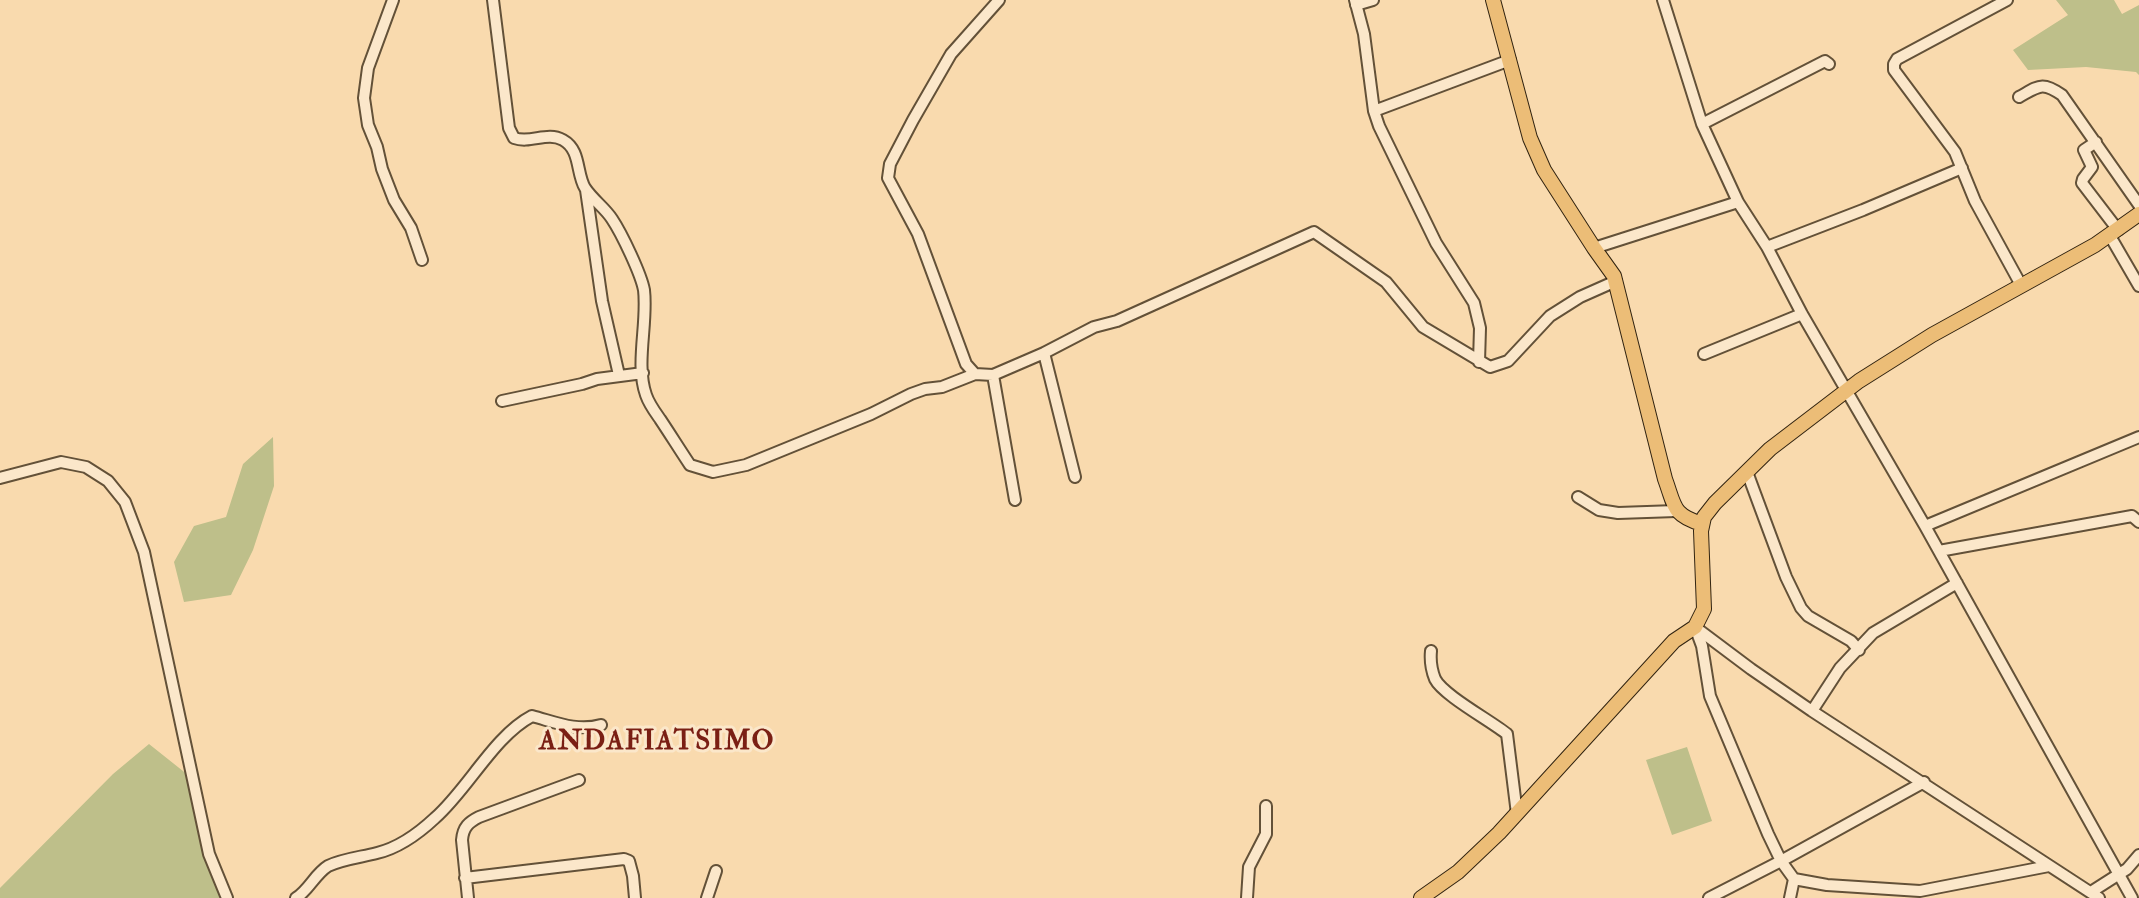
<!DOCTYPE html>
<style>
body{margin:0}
canvas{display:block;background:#f9daae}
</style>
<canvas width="2139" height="898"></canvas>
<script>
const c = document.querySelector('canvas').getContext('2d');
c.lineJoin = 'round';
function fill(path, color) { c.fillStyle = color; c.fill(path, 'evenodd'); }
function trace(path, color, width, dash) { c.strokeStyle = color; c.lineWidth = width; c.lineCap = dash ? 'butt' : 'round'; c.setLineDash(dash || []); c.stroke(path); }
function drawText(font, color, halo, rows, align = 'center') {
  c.font = font + ' "IM FELL Double Pica",serif'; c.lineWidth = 6; c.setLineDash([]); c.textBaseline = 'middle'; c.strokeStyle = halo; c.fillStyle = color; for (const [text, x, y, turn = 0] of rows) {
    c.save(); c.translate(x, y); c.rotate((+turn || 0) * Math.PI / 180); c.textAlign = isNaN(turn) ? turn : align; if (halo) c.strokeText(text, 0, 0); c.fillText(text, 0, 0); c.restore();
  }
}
fill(new Path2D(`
 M 2056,0 L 2114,0 L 2122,14 L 2139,5 L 2139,75 L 2136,72 L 2086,67 L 2028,70 L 2013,50 L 2068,15 Z
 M 273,437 L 274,486 L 253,550 L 231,595 L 184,602 L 174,562 L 194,526 L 226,517 L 243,464 Z
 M 149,744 L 193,779 L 209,854 L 227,898 L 0,898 L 0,888 L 113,774 Z
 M 1687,747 L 1712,821 L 1672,835 L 1646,760 Z`), '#bebf8a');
const minor = new Path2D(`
 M 393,0 L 368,68 L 364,98 L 368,125 L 377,147 L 382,169 L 394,200 L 411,228 L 422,260
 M 493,0 L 509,128 L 514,138 C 531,144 547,131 563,140 C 581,150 576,173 585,188 C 593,200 605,208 612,219 C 622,234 641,274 644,290 C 648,323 635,364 646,395 C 649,404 655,412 660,419 C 670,434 680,450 690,465 L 713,472 L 746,465 L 871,414 L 911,394 L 925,389 L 942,387 L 975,374 L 993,375 L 1044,353 L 1094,327 L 1117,321 L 1314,232 L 1386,282 L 1423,327 L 1490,367 L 1508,361 L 1550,316 L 1580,297 L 1616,281
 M 1355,0 L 1364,34 L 1374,111 L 1379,126 L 1436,243 L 1474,303 L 1480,328 L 1479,362
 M 1663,0 L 1702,124 L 1738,202 L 1767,247 L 1802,314 L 1925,526 L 2132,898
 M 2007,0 L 1897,59 L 1894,64 L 1894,70 L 1955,152 L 1975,201 L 2021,285
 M 1356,5 L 1373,0
 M 2019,97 C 2039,86 2042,81 2062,95 L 2139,205
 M 1374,111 L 1510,60
 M 1702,124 L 1825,61 L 1829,64
 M 2096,142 L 2084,150 L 2092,167 L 2083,179 L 2082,183 L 2118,230
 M 586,190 L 602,301 L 619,375
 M 2110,236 L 2139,286
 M 1767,247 L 1863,210 L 1962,168
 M 1594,248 L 1738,202
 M 1044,353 L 1075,477
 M 1704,354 L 1802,314
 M 975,374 L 966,364 L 918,234 L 888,178 L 890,164 L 913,120 L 951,54 L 999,0
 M 993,375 L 1015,500
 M 502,401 L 582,384 L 597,379 L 643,373
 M 1747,472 L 1786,577 L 1801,608 L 1808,616 L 1851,641 L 1859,650
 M 0,478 L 61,462 L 86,467 L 108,481 L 125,502 L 144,552 L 209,854 L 227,898
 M 1578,497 L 1599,510 L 1618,513 L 1676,511
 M 1925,526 L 2139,437
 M 1939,551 L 2132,516 L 2139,522
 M 1695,627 L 1702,646 L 1710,696 L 1768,834 L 1781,861 L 1794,879 L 1827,885 L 1920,891 L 2049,866
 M 1695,627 L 1751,669 L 1812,711 L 2099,898
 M 1431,651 C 1430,661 1431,669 1435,679 C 1443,695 1491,721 1507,734 L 1517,814
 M 1812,711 L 1840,668 L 1873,633 L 1957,583
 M 465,878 L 624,859 L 629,861 L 633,876 L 635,898
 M 2091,892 L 2127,869 L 2139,855
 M 296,898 C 309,890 315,874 328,866 C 342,859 362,857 377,853 C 398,848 419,833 435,818 C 468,789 494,736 532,716 C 555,722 577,732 601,725
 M 468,898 L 462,840 C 463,827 469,822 479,817 L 579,780
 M 707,898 L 716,871
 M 1247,898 L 1249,867 L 1266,834 L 1266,806
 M 1709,898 L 1781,861 L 1924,782
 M 1790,898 L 1794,879`);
const major = new Path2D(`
 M 1493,0 L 1530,138 L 1544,170 L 1594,248 L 1614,276 L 1665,479 C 1675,506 1672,515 1702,524
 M 1421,898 L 1458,872 L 1499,833 L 1674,641 L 1695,627 L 1704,609 L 1701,531 L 1704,517 L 1715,503 L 1770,449 L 1859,381 L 1932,335 L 2095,245 L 2139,214`);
trace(minor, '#635138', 14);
trace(major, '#312310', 16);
trace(minor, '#fbe7ca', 10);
trace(major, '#ecbd77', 14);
c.letterSpacing = '1.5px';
drawText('bold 27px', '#7a1f14', '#fbe7ca', [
 ["ANDAFIATSIMO",657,743]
]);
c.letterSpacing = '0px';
</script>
